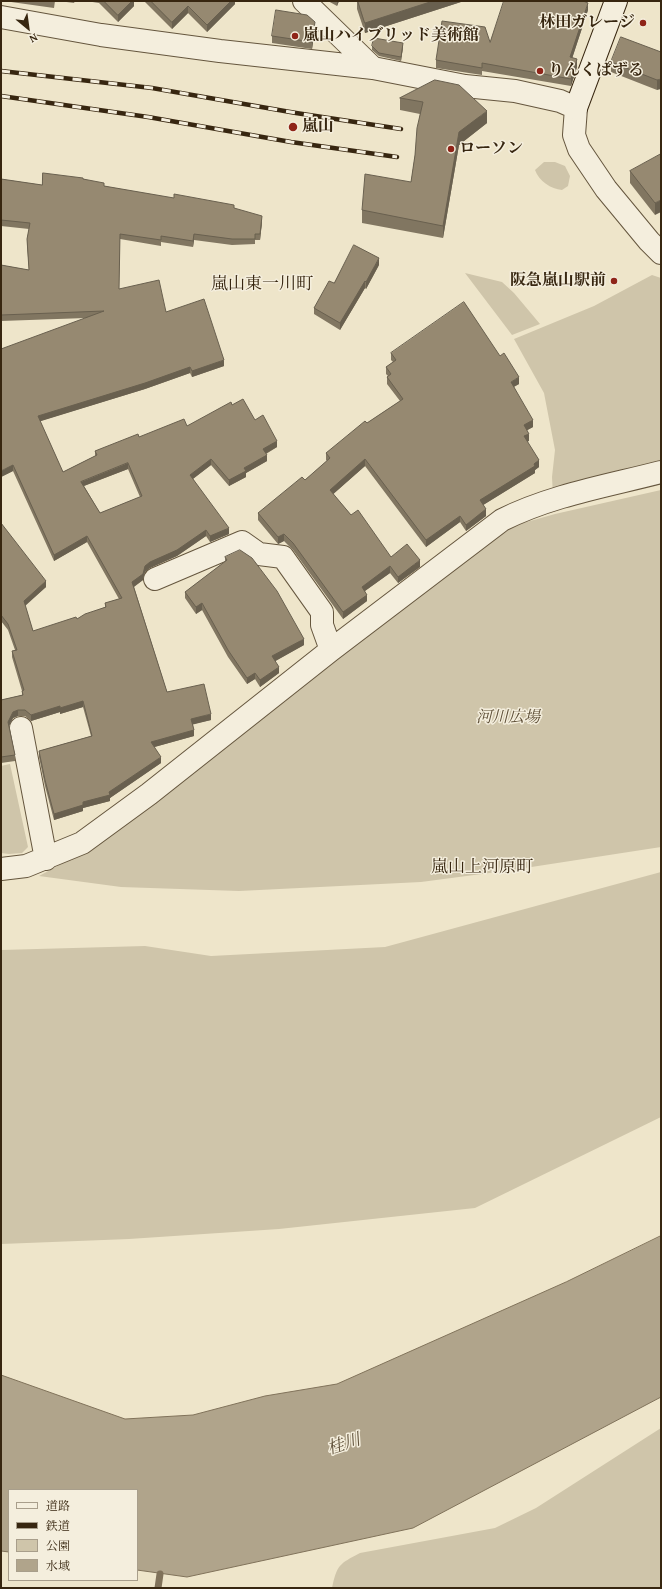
<!DOCTYPE html>
<meta charset="utf-8">
<style>
body{margin:0}
#map{position:relative;width:662px;height:1589px;overflow:hidden;background:#eee5ca;font-family:"Gentium Book Plus","Noto Serif JP",serif}
canvas{display:block}
.frame{position:absolute;inset:0;border:2px solid #372610;pointer-events:none}
.legend{position:absolute;left:8px;top:1489px;width:130px;height:92px;box-sizing:border-box;background:#f4eedd;border:1px solid #a89e8b;margin:0;padding:5px 7px;list-style:none;font-size:12px;color:#372610}
.legend li{display:flex;align-items:center;gap:8px;height:20px}
.legend b{width:20px;border:1px solid #a89e8b}
.north{position:absolute;left:8px;top:8px;width:40px;height:40px;-webkit-text-stroke:3px #f4eedd;paint-order:stroke;rotate:151deg;font-size:11px;font-weight:700;line-height:16px;text-align:center;color:#372610}
.north::after{content:'';display:block;margin:auto;width:14px;height:18px;background:#372610;clip-path:polygon(50% 0,100% 100%,50% 72%,0 100%)}
</style>
<div id="map">
<canvas width="662" height="1589"></canvas>
<div class="frame"></div>
<ul class="legend">
<li><b style="height:5px;background:#f4eedd"></b>道路</li>
<li><b style="height:5px;background:#372610"></b>鉄道</li>
<li><b style="height:11px;background:#cfc5aa"></b>公園</li>
<li><b style="height:11px;background:#b0a48b"></b>水域</li>
</ul>
<div class="north">N</div>
</div>
<script>
const c = document.querySelector('canvas').getContext('2d');
c.lineJoin = 'round';
function fill(path, color) { c.fillStyle = color; c.fill(path, 'evenodd'); }
function trace(path, color, width, dash) { c.strokeStyle = color; c.lineWidth = width; c.lineCap = dash ? 'butt' : 'round'; c.setLineDash(dash || []); c.stroke(path); }
function drawText(font, color, halo, rows, align = 'center') {
  c.font = font + ' "Gentium Book Plus","Noto Serif JP",serif'; c.lineWidth = 3; c.setLineDash([]); c.textBaseline = 'middle'; c.strokeStyle = halo; c.fillStyle = color; for (const [text, x, y, turn = 0] of rows) {
    c.save(); c.translate(x, y); c.rotate((+turn || 0) * Math.PI / 180); c.textAlign = isNaN(turn) ? turn : align; if (halo) c.strokeText(text, 0, 0); c.fillText(text, 0, 0); c.restore();
  }
}
fill(new Path2D(`
 M 544,162 L 555,162 L 565,166 L 570,176 L 568,186 L 562,190 C 551,189 539,181 535,170 Z
 M 465,273 L 502,282 L 514,293 L 540,324 L 512,335 Z
 M 652,275 L 661,278 L 661,465 L 553,496 L 552,477 L 555,450 L 544,393 L 514,339 L 594,306 Z
 M 661,490 L 661,847 L 512,870 L 421,882 L 239,891 L 121,887 L 39,876 L 76,856 L 464,560 L 516,525 L 555,514 Z
 M 10,764 L 28,847 L 22,853 L 9,854 L 1,853 L 1,766 Z
 M 661,872 L 661,1117 L 475,1208 L 279,1229 L 129,1239 L 1,1244 L 1,950 L 145,946 L 211,956 L 385,947 Z
 M 661,1428 L 661,1588 L 332,1588 C 337,1565 339,1564 360,1553 L 495,1528 L 536,1508 Z`), '#cfc5aa');
const water = new Path2D(`
 M 661,1236 L 661,1397 L 413,1528 L 187,1577 L 137,1570 L 137,1490 L 9,1490 L 9,1552 L 1,1551 L 1,1375 L 125,1419 L 193,1415 L 265,1396 L 337,1384 L 566,1282 Z`);
fill(water, '#b0a48b');
trace(water, '#80725a', 1);
trace(new Path2D(`
 M 158,1588 L 160,1574`), '#80725a', 7);
const minor = new Path2D(`
 M 304,1 L 373,68 L 465,86 L 515,91 L 560,101 L 576,108 L 574,135 L 579,149 L 606,189 L 649,241 L 661,253
 M 1,17 L 101,35 L 220,51 L 373,68
 M 155,579 L 242,542 L 259,554 L 283,557 L 322,612 L 322,625 L 331,650
 M 21,728 L 46,859
 M 1,869 L 26,866 L 82,843 L 149,794 L 331,650 L 502,520 C 552,495 607,486 661,472`);
const secondary = new Path2D(`
 M 576,108 L 616,1`);
trace(minor, '#65563e', 24);
trace(secondary, '#372610', 24);
trace(minor, '#f4eedd', 22);
trace(secondary, '#f4eedd', 22);
const rail = new Path2D(`
 M 1,71 L 152,88 L 296,113 L 401,129
 M 1,96 L 148,117 L 291,142 L 397,157`);
trace(rail, '#372610', 4.5);
trace(rail, '#f4eedd', 3, [9]);
fill(new Path2D(`
 M 4,1 L 55,1 L 54,8 Z
 M 59,1 L 75,1 L 74,3 Z
 M 86,1 L 134,1 L 134,6 L 118,22 L 99,3 Z
 M 144,1 L 235,1 L 235,4 L 207,32 L 188,13 L 172,29 Z
 M 328,1 L 339,1 L 337,6 Z
 M 357,1 L 464,1 L 365,33 L 357,9 Z
 M 588,10 L 572,58 L 577,67 L 571,86 L 482,71 L 482,75 L 436,68 L 436,60 Z
 M 315,29 L 312,49 L 272,43 L 272,36 Z
 M 372,46 L 403,47 L 401,61 L 379,56 L 372,50 Z
 M 661,52 L 657,90 L 611,72 L 611,62 Z
 M 435,80 L 487,123 L 459,145 L 443,238 L 362,223 L 362,210 L 411,182 L 415,155 L 420,114 L 400,110 L 400,98 Z
 M 661,154 L 655,215 L 630,183 L 630,171 Z
 M 1,179 L 42,185 L 83,179 L 104,186 L 234,209 L 262,222 L 260,240 L 255,240 L 255,244 L 232,245 L 194,240 L 193,247 L 161,242 L 161,246 L 120,239 L 119,289 L 166,312 L 224,366 L 192,377 L 190,373 L 145,389 L 40,421 L 63,472 L 95,456 L 95,451 L 139,437 L 187,426 L 232,405 L 255,420 L 277,447 L 266,454 L 267,461 L 246,473 L 246,477 L 229,486 L 211,465 L 193,479 L 229,534 L 210,542 L 206,536 L 177,556 L 150,568 L 145,572 L 143,580 L 134,587 L 167,692 L 211,720 L 193,724 L 194,736 L 154,747 L 161,763 L 110,798 L 110,801 L 83,808 L 83,811 L 54,820 L 45,786 L 39,757 L 39,751 L 91,736 L 83,707 L 60,714 L 60,712 L 31,721 L 25,716 L 18,716 L 13,718 L 9,726 L 15,755 L 15,761 L 1,763 L 1,700 L 22,695 L 22,691 L 12,657 L 12,651 L 15,650 L 8,630 L 1,621 L 1,523 L 46,587 L 25,605 L 33,631 L 77,619 L 105,607 L 105,603 L 119,599 L 87,542 L 54,561 L 13,471 L 1,477 L 86,318 L 1,321 L 1,265 L 29,270 L 27,245 L 27,239 L 29,229 L 1,226 ZM 128,469 L 140,497 L 100,513 L 84,486 Z
 M 379,265 L 366,289 L 365,288 L 340,330 L 314,314 L 314,308 L 334,283 Z
 M 391,353 L 519,384 L 514,387 L 533,427 L 527,430 L 529,441 L 527,441 L 539,467 L 535,470 L 535,473 L 483,505 L 486,516 L 466,531 L 460,522 L 426,547 L 365,466 L 333,494 L 351,515 L 391,557 L 420,567 L 398,583 L 390,573 L 365,591 L 367,601 L 343,619 L 293,550 L 284,541 L 278,544 L 258,520 L 258,513 L 305,480 L 327,461 L 326,460 L 326,453 L 367,423 L 400,401 L 387,384 L 387,377 L 388,376 L 386,374 L 386,367 L 393,362 L 391,360 Z
 M 225,557 L 304,645 L 275,661 L 279,673 L 260,687 L 255,679 L 247,684 L 228,657 L 202,610 L 196,614 L 185,598 L 185,592 L 225,562 Z`), '#817661');
fill(new Path2D(`
 M 132,1 L 134,1 L 134,6 L 118,22 L 118,15 Z
 M 231,1 L 235,1 L 235,4 L 207,32 L 207,25 Z
 M 337,1 L 339,1 L 337,6 Z
 M 433,1 L 464,1 L 365,33 L 365,23 Z
 M 588,3 L 588,10 L 570,65 L 570,57 Z
 M 188,6 L 188,13 L 172,29 L 172,22 Z
 M 315,22 L 315,29 L 312,49 L 312,42 Z
 M 403,43 L 403,47 L 401,61 L 401,57 Z
 M 577,59 L 577,67 L 571,86 L 571,79 Z
 M 661,79 L 661,89 L 657,90 L 657,80 Z
 M 487,111 L 487,123 L 459,145 L 443,238 L 443,226 L 459,132 Z
 M 661,200 L 661,212 L 655,215 L 655,203 Z
 M 262,216 L 262,222 L 260,240 L 260,234 Z
 M 194,234 L 194,240 L 193,247 L 193,241 Z
 M 379,258 L 379,265 L 366,289 L 366,282 Z
 M 365,281 L 365,288 L 340,330 L 340,323 Z
 M 224,360 L 224,366 L 192,377 L 192,371 Z
 M 190,367 L 190,373 L 145,389 L 38,422 L 38,416 Z
 M 519,377 L 519,384 L 511,388 L 511,382 Z
 M 533,420 L 533,427 L 524,432 L 524,425 Z
 M 529,434 L 529,441 L 524,443 L 524,436 Z
 M 277,441 L 277,447 L 263,455 L 263,449 Z
 M 267,455 L 267,461 L 246,473 L 246,477 L 229,486 L 229,480 L 244,468 Z
 M 211,459 L 211,465 L 190,481 L 190,475 Z
 M 365,459 L 365,466 L 330,497 L 330,490 Z
 M 539,460 L 539,467 L 535,470 L 535,473 L 480,507 L 480,500 Z
 M 128,463 L 128,469 L 81,487 L 81,482 Z
 M 13,465 L 13,471 L 1,477 L 1,471 Z
 M 486,509 L 486,516 L 466,531 L 466,525 Z
 M 460,516 L 460,522 L 426,547 L 426,540 Z
 M 229,528 L 229,534 L 210,542 L 210,536 Z
 M 206,530 L 206,536 L 177,556 L 150,568 L 145,572 L 143,580 L 132,588 L 132,582 L 145,566 L 150,562 Z
 M 284,534 L 284,541 L 278,544 L 278,537 Z
 M 87,536 L 87,542 L 54,561 L 54,555 Z
 M 420,560 L 420,567 L 398,583 L 398,577 Z
 M 390,566 L 390,573 L 362,593 L 362,587 Z
 M 46,581 L 46,587 L 24,607 L 24,601 Z
 M 367,595 L 367,601 L 343,619 L 343,612 Z
 M 202,603 L 202,610 L 196,614 L 196,607 Z
 M 304,639 L 304,645 L 272,663 L 272,656 Z
 M 279,667 L 279,673 L 260,687 L 260,680 Z
 M 255,673 L 255,679 L 247,684 L 247,678 Z
 M 83,701 L 83,707 L 60,714 L 60,708 Z
 M 60,706 L 60,712 L 31,721 L 31,715 Z
 M 18,710 L 18,716 L 13,718 L 8,728 L 8,722 L 13,712 Z
 M 211,714 L 211,720 L 191,725 L 191,719 Z
 M 194,730 L 194,736 L 151,748 L 151,742 Z
 M 161,757 L 161,763 L 110,798 L 110,801 L 83,808 L 83,811 L 54,820 L 54,814 L 109,792 Z`), '#69604f');
const building = new Path2D(`
 M 104,1 L 132,1 L 118,15 Z
 M 151,1 L 231,1 L 207,25 L 188,6 L 172,22 Z
 M 358,1 L 433,1 L 365,23 Z
 M 504,1 L 583,1 L 588,3 L 570,57 L 577,59 L 571,79 L 482,63 L 482,68 L 436,60 L 442,21 L 485,27 L 490,42 Z
 M 276,10 L 307,15 L 315,22 L 312,42 L 272,36 Z
 M 621,37 L 661,52 L 661,79 L 657,80 L 611,62 Z
 M 374,38 L 403,43 L 401,57 L 379,53 L 372,46 Z
 M 435,80 L 459,85 L 487,111 L 459,132 L 443,226 L 362,210 L 365,174 L 411,182 L 415,155 L 417,128 L 423,102 L 400,98 Z
 M 661,154 L 661,200 L 655,203 L 630,171 Z
 M 43,173 L 83,178 L 83,179 L 104,183 L 104,186 L 174,198 L 174,194 L 234,205 L 234,208 L 262,216 L 260,234 L 255,234 L 255,239 L 232,239 L 194,234 L 193,241 L 161,236 L 161,240 L 120,234 L 119,289 L 159,280 L 166,312 L 204,299 L 224,360 L 192,371 L 190,367 L 145,383 L 38,416 L 63,472 L 97,455 L 95,451 L 138,434 L 139,437 L 184,419 L 187,426 L 231,402 L 232,405 L 243,399 L 255,420 L 263,415 L 277,441 L 263,449 L 267,455 L 244,468 L 246,471 L 229,480 L 211,459 L 190,475 L 229,528 L 210,536 L 206,530 L 177,550 L 150,562 L 145,566 L 143,574 L 132,582 L 167,692 L 204,684 L 211,714 L 191,719 L 194,730 L 151,742 L 161,757 L 109,792 L 110,795 L 83,802 L 83,805 L 54,814 L 45,780 L 39,751 L 92,736 L 83,701 L 60,708 L 60,706 L 31,715 L 25,710 L 18,710 L 13,712 L 8,722 L 15,755 L 1,757 L 1,700 L 23,695 L 22,691 L 24,690 L 12,651 L 17,650 L 8,624 L 1,615 L 1,523 L 46,581 L 24,601 L 33,631 L 76,617 L 77,619 L 85,614 L 106,607 L 105,603 L 122,598 L 87,536 L 54,555 L 13,465 L 1,471 L 1,349 L 104,311 L 1,315 L 1,265 L 29,270 L 27,239 L 30,223 L 1,220 L 1,179 L 42,185 ZM 128,463 L 142,496 L 100,513 L 81,482 Z
 M 354,245 L 379,258 L 366,282 L 365,281 L 340,323 L 314,308 L 329,281 L 334,283 Z
 M 464,302 L 500,356 L 504,353 L 519,377 L 511,382 L 533,420 L 524,425 L 529,434 L 524,436 L 539,460 L 534,464 L 535,466 L 480,500 L 486,509 L 466,525 L 460,516 L 426,540 L 365,459 L 330,490 L 351,515 L 358,510 L 391,557 L 407,544 L 420,560 L 398,577 L 390,566 L 362,587 L 367,595 L 343,612 L 293,543 L 284,534 L 278,537 L 258,513 L 302,477 L 305,480 L 330,458 L 326,453 L 365,421 L 367,423 L 403,399 L 387,377 L 391,374 L 386,367 L 396,360 L 391,353 Z
 M 240,550 L 252,558 L 277,591 L 304,639 L 272,656 L 279,667 L 260,680 L 255,673 L 247,678 L 228,650 L 202,603 L 196,607 L 185,592 L 227,560 L 225,557 Z`);
fill(building, '#968971');
trace(building, '#69604f', 1);
for (const [x, y, r, color] of [
 [643,23,4,"#8f2418"],
 [295,36,4,"#8f2418"],
 [540,71,4,"#8f2418"],
 [293,127,5,"#8f2418"],
 [451,149,4,"#8f2418"],
 [614,281,4,"#8f2418"]
]) { const dot = new Path2D(); dot.arc(x, y, r, 0, 2 * Math.PI); c.fillStyle = color; c.fill(dot); trace(dot, '#f4eedd', 1.5); }
drawText('bold 16px', '#372610', '#f4eedd', [
 ["林田ガレージ",635,23,"right"],
 ["嵐山ハイブリッド美術館",303,36],
 ["りんくぱずる",548,71],
 ["嵐山",302,127],
 ["ローソン",459,149],
 ["阪急嵐山駅前",606,281,"right"]
], 'left');
drawText('italic 16px', '#5d4e36', '#f4eedd', [
 ["河川広場",508,718]
]);
drawText('17px', '#372610', '#f4eedd', [
 ["嵐山東一川町",262,285],
 ["嵐山上河原町",482,868]
]);
drawText('italic 17px', '#61523b', '#f4eedd', [
 ["桂川",344,1445,-18]
]);
</script>
